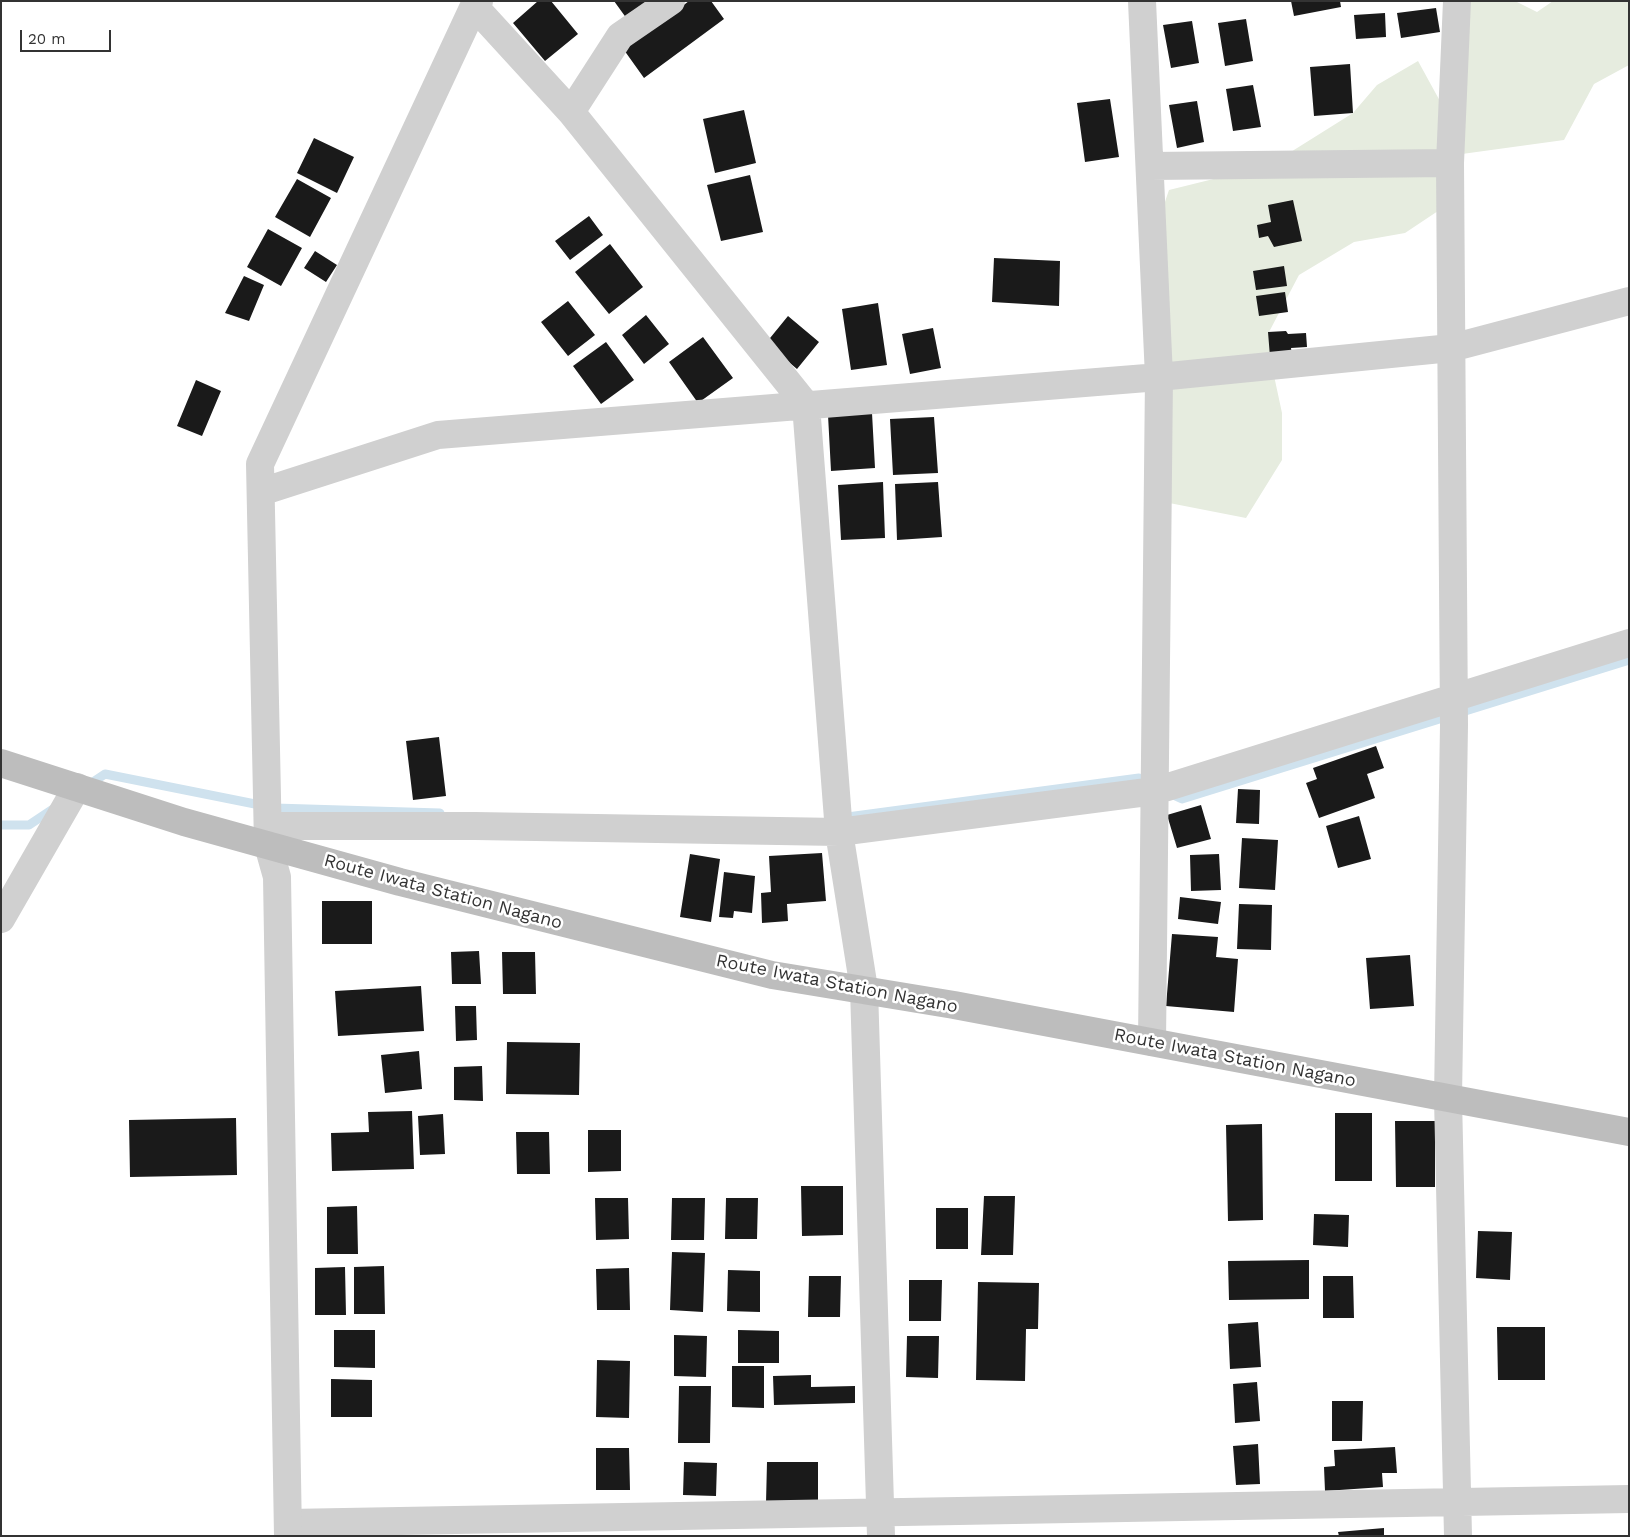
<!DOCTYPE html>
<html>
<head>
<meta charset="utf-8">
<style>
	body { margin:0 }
	#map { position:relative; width:1630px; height:1537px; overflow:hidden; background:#fff; font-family:"Work Sans",sans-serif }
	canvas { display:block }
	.frame { position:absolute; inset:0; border:2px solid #333; pointer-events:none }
	.scale { position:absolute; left:20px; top:30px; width:91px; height:22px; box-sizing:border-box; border:2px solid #333; border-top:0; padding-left:6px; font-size:15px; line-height:18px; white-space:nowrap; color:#333; -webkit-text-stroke:4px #fff; paint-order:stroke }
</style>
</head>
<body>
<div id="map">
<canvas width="1630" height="1537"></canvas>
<div class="frame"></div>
<div class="scale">20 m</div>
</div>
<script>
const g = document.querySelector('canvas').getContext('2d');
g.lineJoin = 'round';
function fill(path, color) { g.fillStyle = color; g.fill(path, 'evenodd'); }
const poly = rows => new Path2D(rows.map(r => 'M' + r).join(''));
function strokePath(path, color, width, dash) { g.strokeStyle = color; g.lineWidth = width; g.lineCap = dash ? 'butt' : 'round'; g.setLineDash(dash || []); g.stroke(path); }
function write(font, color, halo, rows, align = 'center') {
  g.font = font + ' "Work Sans",sans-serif'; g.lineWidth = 5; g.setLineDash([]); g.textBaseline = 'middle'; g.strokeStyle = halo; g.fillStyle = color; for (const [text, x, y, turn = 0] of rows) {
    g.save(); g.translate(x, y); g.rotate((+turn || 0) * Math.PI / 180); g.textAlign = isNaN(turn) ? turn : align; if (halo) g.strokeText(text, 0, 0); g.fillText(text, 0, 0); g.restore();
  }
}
fill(poly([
	[1459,1,1515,1,1537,12,1553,1,1629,1,1629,65,1594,84,1564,140,1462,154],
	[1418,61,1452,123,1450,203,1405,233,1354,242,1299,275,1269,332,1270,357,1282,413,1282,460,1246,518,1159,501,1153,237,1169,190,1270,165,1353,113,1377,85]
]), '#e6ecdf');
strokePath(poly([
	[87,786,105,774,275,808,440,813],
	[1169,793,1182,799,1629,660],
	[840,818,1139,778,1150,784],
	[1,825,29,825,56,807]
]), '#cfe2ee', 9);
fill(poly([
	[538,1,551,1,578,34,545,61,513,23],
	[614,1,650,1,627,19],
	[689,1,711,1,724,19,644,78,624,50],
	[1291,1,1340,1,1341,7,1294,16],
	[1436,8,1440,32,1401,38,1397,13],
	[1385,13,1386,37,1356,39,1354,15],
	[1246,19,1253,61,1225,66,1218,23],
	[1192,21,1199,63,1171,68,1163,25],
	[1350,64,1353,113,1314,116,1310,67],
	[1253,85,1261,127,1233,131,1226,89],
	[1110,99,1119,157,1085,162,1077,103],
	[1197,101,1204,142,1177,148,1169,105],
	[744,110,756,163,715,173,703,119],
	[314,138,354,157,337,193,297,173],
	[750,175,763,232,721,241,707,185],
	[297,179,331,198,310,237,275,217],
	[1293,200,1302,241,1274,247,1268,236,1259,238,1257,225,1271,222,1268,205],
	[589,216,603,235,570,260,555,241],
	[268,229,302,248,281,286,247,267],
	[610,244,643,287,609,314,575,272],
	[315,251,337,265,326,282,304,268],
	[994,258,1060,261,1059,306,992,302],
	[1284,266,1287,286,1256,290,1253,271],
	[244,276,264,285,249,321,225,313],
	[1285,292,1288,312,1259,316,1256,296],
	[568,301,595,335,568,356,541,322],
	[878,303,887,365,851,370,842,309],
	[646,315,669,344,644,364,622,335],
	[788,316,819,342,797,369,766,343],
	[933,328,941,368,910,374,902,334],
	[1286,331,1288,334,1306,333,1307,347,1291,348,1292,355,1270,357,1268,332],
	[703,337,733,378,698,403,669,362],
	[606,342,634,380,601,404,573,366],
	[196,380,221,391,202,436,177,426],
	[872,413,875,468,831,471,828,415],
	[934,417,938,473,893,475,890,419],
	[883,482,885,538,841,540,838,485],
	[938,482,942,537,897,540,895,484],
	[439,737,446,796,413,800,406,741],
	[1376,746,1384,768,1367,774,1375,798,1319,818,1306,783,1317,779,1313,768],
	[1238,789,1260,790,1259,824,1236,823],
	[1201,805,1211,839,1177,848,1167,815],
	[1359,816,1371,859,1338,868,1326,826],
	[1242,838,1278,840,1275,890,1239,888],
	[822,853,826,901,787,904,788,921,762,923,761,893,771,892,769,856],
	[690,854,720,859,711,922,680,917],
	[1219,854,1221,890,1191,891,1190,855],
	[724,872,755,876,752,913,734,911,733,918,719,917],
	[1180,897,1221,902,1218,924,1178,919],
	[322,901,372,901,372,944,322,944],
	[1239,904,1272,905,1271,950,1237,949],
	[1172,934,1218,937,1216,957,1238,959,1234,1012,1166,1006],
	[479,951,481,984,452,984,451,952],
	[502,952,535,952,536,994,503,994],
	[1410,955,1414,1006,1370,1009,1366,958],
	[421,986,424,1031,338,1036,335,991],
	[455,1006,476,1006,477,1040,456,1041],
	[507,1042,580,1043,579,1095,506,1094],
	[419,1051,422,1089,385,1093,381,1055],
	[482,1066,483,1101,454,1100,454,1067],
	[412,1111,414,1169,332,1171,331,1133,369,1132,368,1112],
	[1335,1113,1372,1113,1372,1181,1335,1181],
	[443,1114,445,1154,420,1155,418,1116],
	[236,1118,237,1175,130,1177,129,1120],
	[1395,1121,1435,1121,1435,1187,1396,1187],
	[1262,1124,1263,1220,1228,1221,1226,1125],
	[588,1130,621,1130,621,1171,588,1172],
	[516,1132,549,1132,550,1174,517,1174],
	[801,1186,843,1186,843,1235,802,1236],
	[984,1196,1015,1196,1013,1255,981,1255],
	[595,1198,628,1198,629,1239,596,1240],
	[672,1198,705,1198,704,1240,671,1240],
	[726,1198,758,1198,757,1239,725,1239],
	[357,1206,358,1254,327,1254,327,1207],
	[936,1208,968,1208,968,1249,936,1249],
	[1314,1214,1349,1215,1348,1247,1313,1245],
	[1478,1231,1512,1232,1510,1280,1476,1278],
	[672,1252,705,1253,703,1312,670,1310],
	[1309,1260,1309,1299,1229,1300,1228,1261],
	[384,1266,385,1314,354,1314,354,1267],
	[345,1267,346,1315,315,1315,315,1268],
	[629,1268,630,1310,597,1310,596,1269],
	[728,1270,760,1271,760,1312,727,1311],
	[809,1276,841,1276,840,1317,808,1317],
	[1323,1276,1353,1276,1354,1318,1323,1318],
	[909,1280,942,1280,941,1321,909,1321],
	[978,1282,1039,1283,1038,1329,1026,1329,1025,1381,976,1380],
	[1258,1322,1261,1367,1230,1369,1228,1324],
	[1497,1327,1545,1327,1545,1380,1498,1380],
	[334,1330,375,1330,375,1368,334,1367],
	[738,1330,779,1331,779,1363,738,1363],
	[674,1335,707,1336,706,1377,674,1376],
	[907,1336,939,1336,938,1378,906,1377],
	[597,1360,630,1361,629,1418,596,1417],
	[732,1366,764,1366,764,1408,732,1407],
	[811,1375,811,1387,855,1386,855,1403,774,1405,773,1376],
	[331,1379,372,1380,372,1417,331,1417],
	[1257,1382,1260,1421,1235,1423,1233,1384],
	[679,1386,711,1386,710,1443,678,1443],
	[1332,1401,1363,1401,1362,1441,1332,1441],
	[1258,1444,1260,1484,1236,1485,1233,1446],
	[1395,1447,1397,1473,1382,1473,1383,1487,1325,1491,1324,1467,1335,1466,1334,1450],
	[596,1448,629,1448,630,1490,596,1490],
	[684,1462,717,1463,716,1496,683,1495],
	[767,1462,818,1462,818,1503,766,1503],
	[1384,1528,1384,1536,1339,1536,1338,1532]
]), '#1a1a1a');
strokePath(poly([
	[1142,1,1159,377,1152,1042],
	[1457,1,1450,163,1454,725,1448,1098,1458,1536],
	[474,6,571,112,806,405,839,832,864,989,881,1536],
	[571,112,620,36,671,1],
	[1150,166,1450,163],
	[261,492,438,435,1159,377,1451,348,1629,301],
	[268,826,475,826,839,832,1155,791,1629,643],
	[268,844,260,464,474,6,479,1],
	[1,919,77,787],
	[288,1523,1629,1499]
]), '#d0d0d0', 28);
strokePath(poly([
	[268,845,277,877,288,1536]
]), '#d0d0d0', 28);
strokePath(poly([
	[1,763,184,822,400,882,772,975,954,1005,1629,1132]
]), '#bdbdbd', 28);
write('18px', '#333', '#fff', [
	["Route Iwata Station Nagano",443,892,15],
	["Route Iwata Station Nagano",837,984,11],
	["Route Iwata Station Nagano",1235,1058,11]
]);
</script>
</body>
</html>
